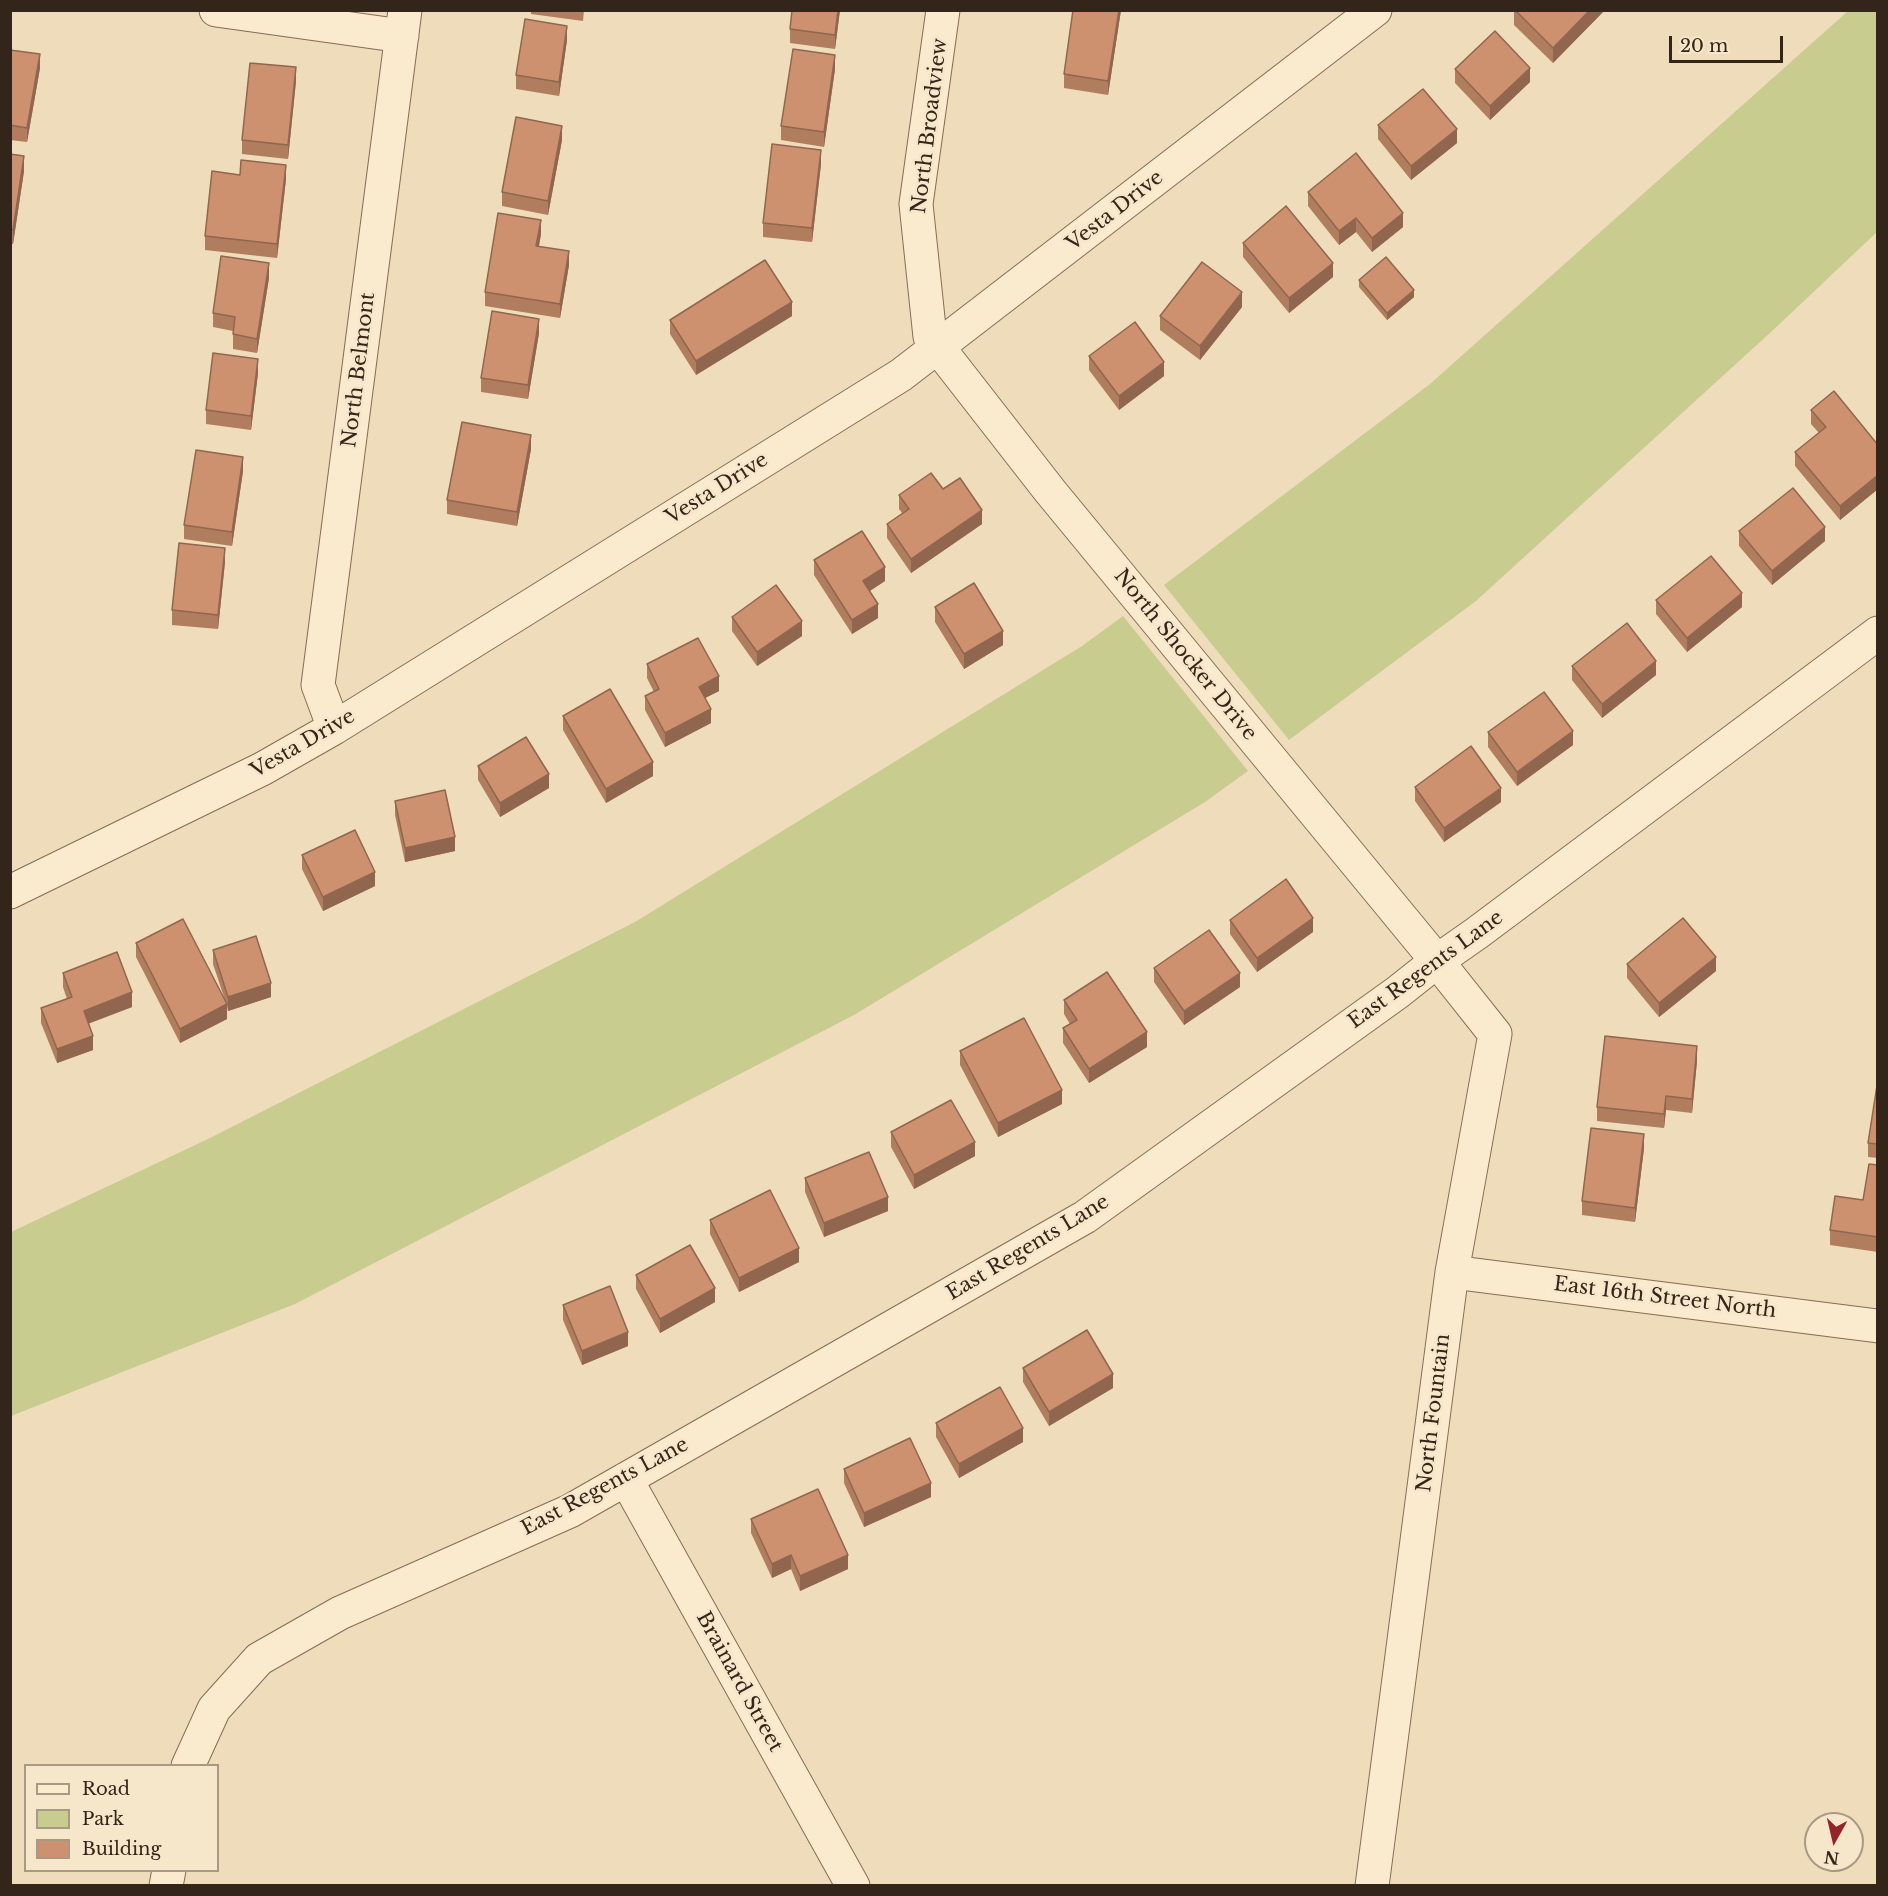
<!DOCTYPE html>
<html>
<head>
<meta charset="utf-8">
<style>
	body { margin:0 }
	#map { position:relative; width:1888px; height:1896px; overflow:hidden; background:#efdcbb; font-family:"Libre Baskerville",serif }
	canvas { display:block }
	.frame { position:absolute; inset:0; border:12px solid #34251a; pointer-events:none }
	.legend { position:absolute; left:24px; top:1764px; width:195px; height:108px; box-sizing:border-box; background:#f6e7ca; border:2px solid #a89984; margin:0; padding:8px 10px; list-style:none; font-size:18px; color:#34251a }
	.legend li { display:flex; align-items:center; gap:12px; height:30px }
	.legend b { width:30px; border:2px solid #a89984 }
	.north { position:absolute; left:1804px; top:1812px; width:60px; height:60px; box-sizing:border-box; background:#f6e7ca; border:2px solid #a89984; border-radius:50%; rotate:188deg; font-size:16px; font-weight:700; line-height:24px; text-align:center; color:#34251a }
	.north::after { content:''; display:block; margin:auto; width:21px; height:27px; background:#96232a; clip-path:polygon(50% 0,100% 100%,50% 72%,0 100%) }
	.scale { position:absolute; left:1669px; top:36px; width:114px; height:27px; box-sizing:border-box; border:3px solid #34251a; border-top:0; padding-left:8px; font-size:18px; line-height:21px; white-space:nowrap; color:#34251a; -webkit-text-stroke:4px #f6e7ca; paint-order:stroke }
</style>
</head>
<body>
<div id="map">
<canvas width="1888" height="1896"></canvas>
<div class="frame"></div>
<ul class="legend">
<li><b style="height:8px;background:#faeace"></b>Road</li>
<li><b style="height:16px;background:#c9cc8f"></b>Park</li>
<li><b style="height:16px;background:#ce916f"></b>Building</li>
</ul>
<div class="north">N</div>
<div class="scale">20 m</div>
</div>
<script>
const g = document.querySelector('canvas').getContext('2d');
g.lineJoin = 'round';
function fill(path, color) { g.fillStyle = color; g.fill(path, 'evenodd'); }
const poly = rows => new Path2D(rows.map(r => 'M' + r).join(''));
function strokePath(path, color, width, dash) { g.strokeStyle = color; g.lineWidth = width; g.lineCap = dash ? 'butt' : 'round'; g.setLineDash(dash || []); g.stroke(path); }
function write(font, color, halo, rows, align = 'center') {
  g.font = font + ' "Libre Baskerville",serif'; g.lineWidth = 5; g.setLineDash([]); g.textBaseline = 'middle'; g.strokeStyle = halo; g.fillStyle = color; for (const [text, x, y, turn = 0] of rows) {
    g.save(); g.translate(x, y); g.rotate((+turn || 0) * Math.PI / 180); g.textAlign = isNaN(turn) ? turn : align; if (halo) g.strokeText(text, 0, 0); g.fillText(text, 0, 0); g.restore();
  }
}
fill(poly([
	[1848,11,1877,11,1877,232,1771,332,1476,601,1289,740,1164,585,1430,384],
	[1123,616,1248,771,1205,802,854,1015,295,1304,11,1416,11,1232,210,1138,635,922,1082,646]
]), '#c9cc8f');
const minor = poly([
	[216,10,402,36],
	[943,10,916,204,930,337,1050,491,1437,961,1495,1034,1452,1272,1372,1886],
	[334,728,318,685,405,10],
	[10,892,262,769,334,728,901,375,1375,10],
	[1452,1272,1878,1326],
	[626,1479,853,1886],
	[188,1766,214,1709,259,1659,340,1613,570,1511,1085,1217,1398,992,1437,961,1477,933,1878,633],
	[166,1886,169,1870]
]);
strokePath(minor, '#866c55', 35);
strokePath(minor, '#faeace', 33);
fill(poly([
	[531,10,584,10,583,21,531,14],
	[840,10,835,49,790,43,790,29],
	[1121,10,1108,95,1064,88,1064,74],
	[1603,10,1603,12,1553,63,1514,25,1514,11],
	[567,40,559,96,516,89,516,75],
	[10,50,40,68,27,142,10,140],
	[835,69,824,147,781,140,781,126],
	[1455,69,1530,82,1490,120,1455,83],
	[296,81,288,159,242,154,242,140],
	[1378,125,1457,143,1411,180,1378,139],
	[562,140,548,215,502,206,502,192],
	[10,154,24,171,13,244,10,244],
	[821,164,812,242,763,237,763,223],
	[240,175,286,179,277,258,205,250,205,236],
	[1308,192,1403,227,1372,252,1356,232,1339,245,1308,206],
	[541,234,539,246,569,265,560,318,485,306,485,292],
	[1243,243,1333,277,1289,313,1243,257],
	[269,278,257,353,233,349,233,331,213,327,213,313],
	[1359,280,1414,297,1387,320,1359,287],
	[1242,307,1200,360,1160,330,1160,316],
	[792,316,696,375,670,334,670,320],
	[539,333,528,399,481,392,481,378],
	[1089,356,1164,376,1119,410,1089,370],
	[258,373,251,430,206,424,206,410],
	[1811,410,1878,445,1878,489,1840,520,1795,466,1795,452,1819,433,1811,424],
	[531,449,517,526,447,514,447,500],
	[243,471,232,546,184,539,184,525],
	[943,489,982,524,911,573,887,538,887,524,902,513,899,509,899,495],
	[1739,531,1825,541,1772,585,1739,546],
	[814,560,885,581,870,591,878,618,852,634,814,575],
	[225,562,218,629,172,625,172,610],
	[1656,600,1742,607,1687,652,1656,614],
	[935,607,1003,645,964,669,935,622],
	[732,617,802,636,757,666,732,631],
	[647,664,719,691,705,698,711,723,665,747,645,710,645,696,654,692,647,678],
	[1572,666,1656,675,1602,718,1572,680],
	[563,716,653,776,606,803,563,730],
	[1488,732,1573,745,1517,786,1488,747],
	[478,766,549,788,500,817,478,780],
	[1415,787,1501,802,1444,842,1415,801],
	[395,801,455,851,405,862,395,815],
	[302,855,375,886,323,911,302,869],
	[1230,920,1313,932,1257,972,1230,934],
	[136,943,225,1000,213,964,213,950,271,997,228,1011,227,1006,227,1019,180,1043,136,957],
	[1627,964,1716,971,1659,1017,1627,978],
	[1154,968,1240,987,1184,1025,1154,982],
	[63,973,132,1007,88,1024,93,1050,57,1063,41,1023,41,1008,67,999,63,987],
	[1064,1000,1147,1047,1089,1083,1063,1043,1063,1028,1070,1024,1064,1014],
	[960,1051,1062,1104,998,1137,960,1065],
	[1697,1061,1692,1113,1666,1110,1664,1128,1597,1121,1597,1107],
	[1878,1079,1878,1158,1868,1157,1868,1143],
	[891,1132,975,1156,914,1189,891,1147],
	[1644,1148,1635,1222,1582,1215,1582,1201],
	[1878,1165,1878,1252,1830,1245,1830,1230,1863,1200],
	[805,1178,888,1211,824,1237,805,1192],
	[710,1220,799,1262,739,1292,710,1234],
	[636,1275,715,1302,660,1333,636,1289],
	[563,1305,628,1346,582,1365,563,1320],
	[1023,1368,1113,1388,1049,1426,1023,1382],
	[936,1423,1023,1442,959,1478,936,1437],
	[844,1469,931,1497,864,1527,844,1483],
	[751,1519,848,1569,800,1591,791,1569,772,1578,751,1533]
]), '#b17d5f');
fill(poly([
	[838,10,840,10,835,49,835,35],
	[1119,10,1121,10,1108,95,1108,81],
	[1590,10,1603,10,1603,12,1553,63,1553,48],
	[567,26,567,40,559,96,559,82],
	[40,54,40,68,27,142,27,128],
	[835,55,835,69,824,147,824,132],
	[296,67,296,81,288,159,288,145],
	[1530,68,1530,82,1490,120,1490,106],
	[562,126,562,140,548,215,548,201],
	[1457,129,1457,143,1411,180,1411,166],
	[821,150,821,164,812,242,812,228],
	[24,156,24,171,13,244,13,230],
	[286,165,286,179,277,258,277,244],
	[1403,213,1403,227,1372,252,1372,238],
	[1356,218,1356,232,1339,245,1339,231],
	[541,220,541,234,536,260,536,246],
	[569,251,569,265,560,318,560,304],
	[269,263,269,278,257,353,257,339],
	[1333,263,1333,277,1289,313,1289,298],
	[1414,290,1414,297,1387,320,1387,313],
	[1242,292,1242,307,1200,360,1200,346],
	[792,302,792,316,696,375,696,361],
	[539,319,539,333,528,399,528,385],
	[258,359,258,373,251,430,251,416],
	[1164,362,1164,376,1119,410,1119,396],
	[531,435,531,449,517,526,517,512],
	[243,457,243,471,232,546,232,532],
	[1878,475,1878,489,1840,520,1840,506],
	[982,510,982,524,911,573,911,559],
	[1825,527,1825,541,1772,585,1772,571],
	[225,548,225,562,218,629,218,615],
	[885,567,885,581,863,595,863,581],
	[1742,593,1742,607,1687,652,1687,638],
	[878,604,878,618,852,634,852,620],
	[802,621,802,636,757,666,757,652],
	[1003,631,1003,645,964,669,964,654],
	[1656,661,1656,675,1602,718,1602,704],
	[719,676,719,691,699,701,699,687],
	[711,709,711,723,665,747,665,733],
	[1573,731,1573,745,1517,786,1517,772],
	[653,762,653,776,606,803,606,789],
	[549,774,549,788,500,817,500,803],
	[1501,788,1501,802,1444,842,1444,828],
	[455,837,455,851,405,862,405,848],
	[375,872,375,886,323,911,323,897],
	[1313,918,1313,932,1257,972,1257,958],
	[1716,957,1716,971,1659,1017,1659,1003],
	[1240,973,1240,987,1184,1025,1184,1011],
	[271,983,271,997,228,1011,228,997],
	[132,992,132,1007,84,1025,84,1011],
	[227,1004,227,1019,180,1043,180,1029],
	[1147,1032,1147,1047,1089,1083,1089,1069],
	[93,1036,93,1050,57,1063,57,1049],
	[1697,1046,1697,1061,1692,1113,1692,1099],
	[1062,1090,1062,1104,998,1137,998,1123],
	[1666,1096,1666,1110,1664,1128,1664,1114],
	[1644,1134,1644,1148,1635,1222,1635,1208],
	[975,1142,975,1156,914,1189,914,1175],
	[888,1197,888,1211,824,1237,824,1223],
	[799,1248,799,1262,739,1292,739,1278],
	[715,1288,715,1302,660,1333,660,1319],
	[628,1332,628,1346,582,1365,582,1351],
	[1113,1374,1113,1388,1049,1426,1049,1412],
	[1023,1428,1023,1442,959,1478,959,1464],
	[931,1483,931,1497,864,1527,864,1513],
	[791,1555,791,1569,772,1578,772,1564],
	[848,1555,848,1569,800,1591,800,1576]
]), '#90664e');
const building = poly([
	[792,10,838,10,835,35,790,29,792,10],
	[1073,10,1119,10,1108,81,1064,74,1073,10],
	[1515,10,1590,10,1553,48,1515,10],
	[525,19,567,26,559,82,516,75,525,19],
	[1495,31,1530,68,1490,106,1455,69,1495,31],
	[793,49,835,55,824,132,781,126,793,49],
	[10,50,40,54,27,128,10,125,10,50],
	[250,63,296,67,288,145,242,140,250,63],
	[1423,89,1457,129,1411,166,1378,125,1423,89],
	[516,117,562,126,548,201,502,192,516,117],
	[772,144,821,150,812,228,763,223,772,144],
	[1356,153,1403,213,1372,238,1356,218,1339,231,1308,192,1356,153],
	[10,154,24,156,13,230,10,230,10,154],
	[241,160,286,165,277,244,205,236,212,171,240,175,241,160],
	[1286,206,1333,263,1289,298,1243,243,1286,206],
	[498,213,541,220,536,246,569,251,560,304,485,292,498,213],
	[221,256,269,263,257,339,233,334,235,317,213,313,221,256],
	[1386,257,1414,290,1387,313,1359,280,1386,257],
	[765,260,792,302,696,361,670,320,765,260],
	[1202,262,1242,292,1200,346,1160,316,1202,262],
	[492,311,539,319,528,385,481,378,492,311],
	[1135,322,1164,362,1119,396,1089,356,1135,322],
	[213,353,258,359,251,416,206,410,213,353],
	[1834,391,1878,445,1878,475,1840,506,1795,452,1826,427,1811,410,1834,391],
	[462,422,531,435,517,512,447,500,462,422],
	[196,450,243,457,232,532,184,525,196,450],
	[931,473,943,489,960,478,982,510,911,559,887,524,909,509,899,495,931,473],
	[1793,488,1825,527,1772,571,1739,531,1793,488],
	[862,531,885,567,863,581,878,604,852,620,814,560,862,531],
	[179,543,225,548,218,615,172,610,179,543],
	[1711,556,1742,593,1687,638,1656,600,1711,556],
	[974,583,1003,631,964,654,935,607,974,583],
	[776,585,802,621,757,652,732,617,776,585],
	[1627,623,1656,661,1602,704,1572,666,1627,623],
	[698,638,719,676,699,687,711,709,665,733,645,696,659,689,647,664,698,638],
	[610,689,653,762,606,789,563,716,610,689],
	[1544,692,1573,731,1517,772,1488,732,1544,692],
	[526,737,549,774,500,803,478,766,526,737],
	[1471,746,1501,788,1444,828,1415,787,1471,746],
	[445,790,455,837,405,848,395,801,445,790],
	[355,830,375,872,323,897,302,855,355,830],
	[1286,879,1313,918,1257,958,1230,920,1286,879],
	[1683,918,1716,957,1659,1003,1627,964,1683,918],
	[183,919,227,1004,180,1029,136,943,183,919],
	[1209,930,1240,973,1184,1011,1154,968,1209,930],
	[256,936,271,983,228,997,213,950,256,936],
	[117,952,132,992,84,1011,93,1036,57,1049,41,1008,72,997,63,973,117,952],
	[1107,972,1147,1032,1089,1069,1063,1028,1077,1020,1064,1000,1107,972],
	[1024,1018,1062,1090,998,1123,960,1051,1024,1018],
	[1605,1036,1697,1046,1692,1099,1666,1096,1664,1114,1597,1107,1605,1036],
	[1878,1079,1878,1144,1868,1143,1878,1079],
	[951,1100,975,1142,914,1175,891,1132,951,1100],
	[1591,1128,1644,1134,1635,1208,1582,1201,1591,1128],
	[869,1152,888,1197,824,1223,805,1178,869,1152],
	[1869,1164,1878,1165,1878,1237,1830,1230,1835,1196,1863,1200,1869,1164],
	[770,1190,799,1248,739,1278,710,1220,770,1190],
	[690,1245,715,1288,660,1319,636,1275,690,1245],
	[610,1286,628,1332,582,1351,563,1305,610,1286],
	[1087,1330,1113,1374,1049,1412,1023,1368,1087,1330],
	[1000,1387,1023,1428,959,1464,936,1423,1000,1387],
	[910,1438,931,1483,864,1513,844,1469,910,1438],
	[818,1489,848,1555,800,1576,791,1555,772,1564,751,1519,818,1489]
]);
fill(building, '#ce916f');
strokePath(building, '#90664e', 1.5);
write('20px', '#34251a', '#f6e7ca', [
	["North Broadview",930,126,-83],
	["Vesta Drive",1115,211,-38],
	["North Belmont",359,370,-83],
	["Vesta Drive",717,489,-32],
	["North Shocker Drive",1185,655,51],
	["Vesta Drive",303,744,-30],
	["East Regents Lane",1426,970,-36],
	["East Regents Lane",1028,1248,-31],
	["East 16th Street North",1665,1298,7],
	["North Fountain",1434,1413,-83],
	["East Regents Lane",605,1487,-28],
	["Brainard Street",739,1682,61]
]);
</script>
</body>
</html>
